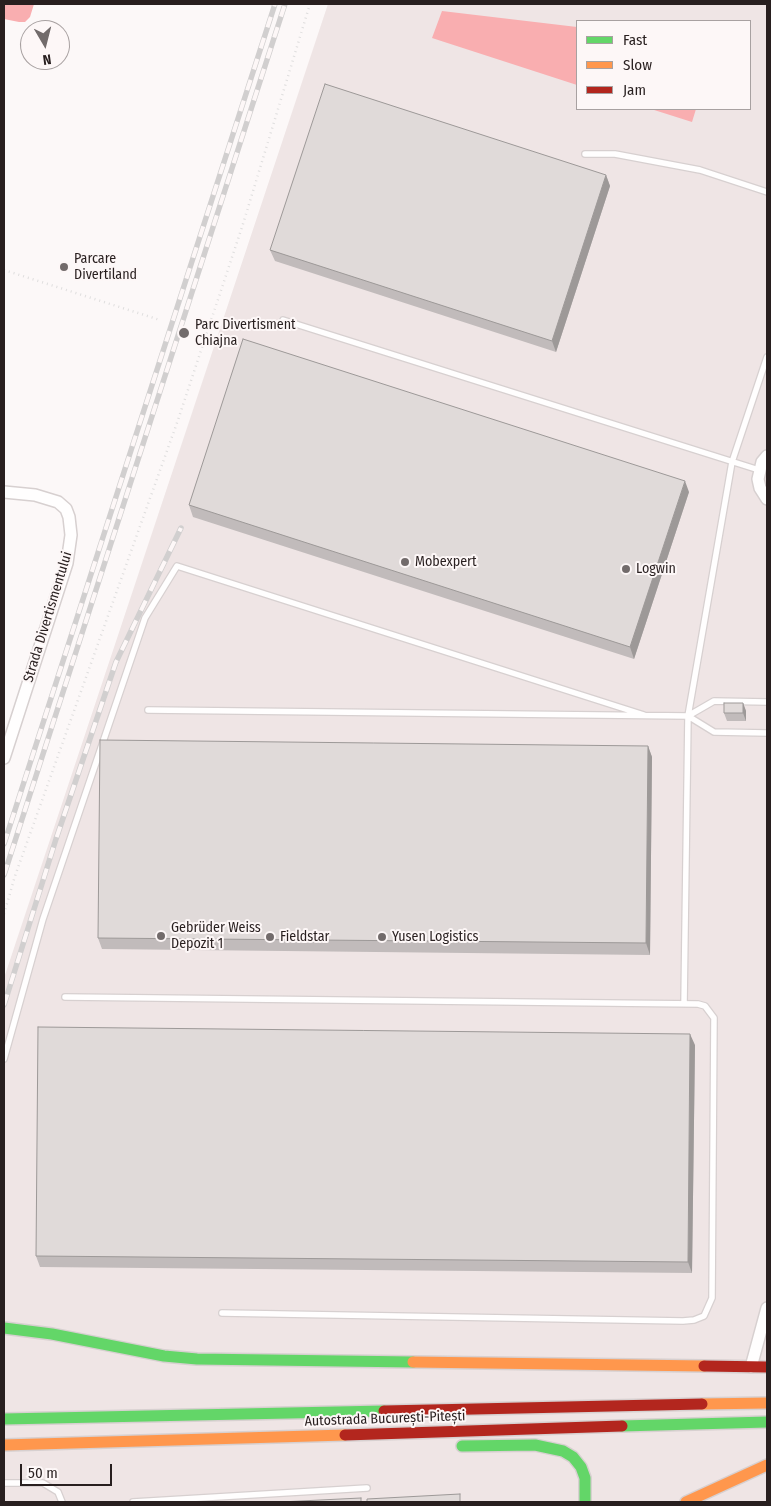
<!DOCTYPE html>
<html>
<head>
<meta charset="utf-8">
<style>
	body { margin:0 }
	#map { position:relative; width:771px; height:1506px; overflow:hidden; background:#fcf8f8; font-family:"Fira Sans Condensed",sans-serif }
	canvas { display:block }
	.frame { position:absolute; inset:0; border:5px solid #281f1f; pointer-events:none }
	.legend { position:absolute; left:576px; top:20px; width:175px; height:90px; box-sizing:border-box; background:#fdf7f7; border:1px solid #a8a1a1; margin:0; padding:6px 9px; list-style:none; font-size:15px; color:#281f1f }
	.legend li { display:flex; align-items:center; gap:10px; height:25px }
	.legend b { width:25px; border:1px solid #a8a1a1 }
	.north { position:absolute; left:20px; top:20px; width:50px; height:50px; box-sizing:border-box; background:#fdf7f7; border:1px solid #a8a1a1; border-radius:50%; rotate:172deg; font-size:14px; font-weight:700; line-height:20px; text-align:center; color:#281f1f }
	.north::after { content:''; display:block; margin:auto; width:18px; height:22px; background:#726b6b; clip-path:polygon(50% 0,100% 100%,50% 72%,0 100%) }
	.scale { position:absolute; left:20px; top:1464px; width:92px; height:22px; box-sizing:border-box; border:2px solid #281f1f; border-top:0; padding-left:6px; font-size:15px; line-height:18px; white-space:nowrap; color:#281f1f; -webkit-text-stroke:4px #fdf7f7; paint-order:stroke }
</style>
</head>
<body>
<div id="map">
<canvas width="771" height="1506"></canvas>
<div class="frame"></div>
<ul class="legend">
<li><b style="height:6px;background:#63d668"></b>Fast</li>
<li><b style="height:6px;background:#ff974d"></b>Slow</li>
<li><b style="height:6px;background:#b3261e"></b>Jam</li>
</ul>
<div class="north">N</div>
<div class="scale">50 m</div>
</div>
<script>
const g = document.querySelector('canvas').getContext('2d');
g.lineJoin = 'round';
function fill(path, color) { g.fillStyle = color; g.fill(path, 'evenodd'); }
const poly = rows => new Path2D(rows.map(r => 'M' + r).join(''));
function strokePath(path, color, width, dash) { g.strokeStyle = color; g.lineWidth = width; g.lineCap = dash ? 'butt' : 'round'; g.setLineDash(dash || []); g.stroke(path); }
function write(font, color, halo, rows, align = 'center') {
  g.font = font + ' "Fira Sans Condensed",sans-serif'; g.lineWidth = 4; g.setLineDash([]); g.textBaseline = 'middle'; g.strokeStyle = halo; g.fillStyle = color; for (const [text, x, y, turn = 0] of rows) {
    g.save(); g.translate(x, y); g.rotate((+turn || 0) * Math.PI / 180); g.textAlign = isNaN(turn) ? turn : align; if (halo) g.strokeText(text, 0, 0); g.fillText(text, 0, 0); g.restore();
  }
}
fill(poly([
	[328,4,767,4,767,1502,4,1502,4,978],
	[577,21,750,21,750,109,577,109]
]), '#efe5e5');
fill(poly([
	[4,4,34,4,30,17,25,22,19,22,4,19],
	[442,11,577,27,577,85,432,38],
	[651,109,696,109,692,122]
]), '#f9aeb0');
const lane = poly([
	[585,154,615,154,700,170,767,192],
	[283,320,759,470],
	[148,710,688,716,714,732,767,733],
	[688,716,714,701,767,702],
	[65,997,698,1004,705,1006,714,1018,712,1298,704,1316,694,1320,683,1321,222,1313],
	[684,1004,688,716,732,462,767,357],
	[4,1059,43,919,145,618,177,566,644,715],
	[4,1483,43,1483,58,1492,62,1502],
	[133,1502,367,1488]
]);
const street = poly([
	[767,456,762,462,758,479,760,488,767,499],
	[4,492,35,495,58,502,66,509,69,517,71,535,67,563,4,758],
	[751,1367,767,1308]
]);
const fast = poly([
	[4,1328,52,1334,164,1356,197,1359,413,1362],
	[4,1419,384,1411],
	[622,1426,767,1422],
	[462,1446,535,1445,563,1451,573,1457,581,1467,585,1478,585,1502]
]);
const slow = poly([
	[413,1362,704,1366],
	[702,1404,767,1403],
	[4,1445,345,1435],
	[686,1502,767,1465]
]);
const jam = poly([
	[704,1366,767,1367],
	[384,1411,702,1404],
	[345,1435,622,1426]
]);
strokePath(lane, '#d7d0d0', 8);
strokePath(street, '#d7d0d0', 14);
strokePath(fast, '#d7d0d0', 14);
strokePath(slow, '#d7d0d0', 14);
strokePath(jam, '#d7d0d0', 14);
strokePath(poly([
	[4,270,160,320],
	[4,914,15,876,178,420,243,224,310,4]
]), '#dfdede', 2.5, [1, 4]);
strokePath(lane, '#fffefe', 5.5);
strokePath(street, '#fffefe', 11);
strokePath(fast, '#63d668', 11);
strokePath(slow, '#ff974d', 11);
strokePath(jam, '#b3261e', 11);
const rail = poly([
	[4,844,275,4],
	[4,875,285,4],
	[4,1005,56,839,116,662,181,528]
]);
strokePath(rail, '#d1cfcf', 5.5);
strokePath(rail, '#fdf7f7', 4, [11]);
fill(poly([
	[606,175,610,186,556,352,275,261,270,250],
	[689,492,634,659,193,517,189,505],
	[743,703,746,711,746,721,727,721,724,713],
	[648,746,652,757,650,955,102,949,98,938],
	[695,1045,692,1273,40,1267,36,1256]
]), '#c1bbbb');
fill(poly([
	[606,175,610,186,556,352,552,341],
	[685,481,689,492,634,659,630,647],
	[743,703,746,711,746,721,743,713],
	[648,746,652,757,650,955,646,943],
	[690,1034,695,1045,692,1273,688,1262]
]), '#9d9998');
const building = poly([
	[325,84,606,175,552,341,270,250,325,84],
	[243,339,685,481,630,647,189,505,243,339],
	[724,703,743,703,743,713,724,713,724,703],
	[100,740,648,746,646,943,98,938,100,740],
	[38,1027,690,1034,688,1262,36,1256,38,1027],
	[460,1494,460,1502,367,1502,367,1499,460,1494],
	[361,1498,361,1502,280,1502,361,1498]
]);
fill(building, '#e0dad9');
strokePath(building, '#9d9998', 1);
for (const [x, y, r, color] of [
	[64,267,5,"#726b6b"],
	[184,333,6,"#726b6b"],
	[405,562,5,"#726b6b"],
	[626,569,5,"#726b6b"],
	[161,936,5,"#726b6b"],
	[270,937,5,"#726b6b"],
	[382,937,5,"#726b6b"]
]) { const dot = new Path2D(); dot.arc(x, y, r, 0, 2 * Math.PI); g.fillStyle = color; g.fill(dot); strokePath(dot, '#fdf7f7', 2); }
write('14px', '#281f1f', '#fdf7f7', [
	["Parcare",74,259],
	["Divertiland",74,275],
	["Parc Divertisment",195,325],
	["Chiajna",195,341],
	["Mobexpert",415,562],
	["Logwin",636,569],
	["Gebrüder Weiss",171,928],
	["Depozit 1",171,944],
	["Fieldstar",280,937],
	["Yusen Logistics",392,937]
], 'left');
write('14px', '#281f1f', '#fdf7f7', [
	["Strada Divertismentului",48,617,-73],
	["Autostrada București-Pitești",385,1419,-2]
]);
</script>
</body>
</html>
